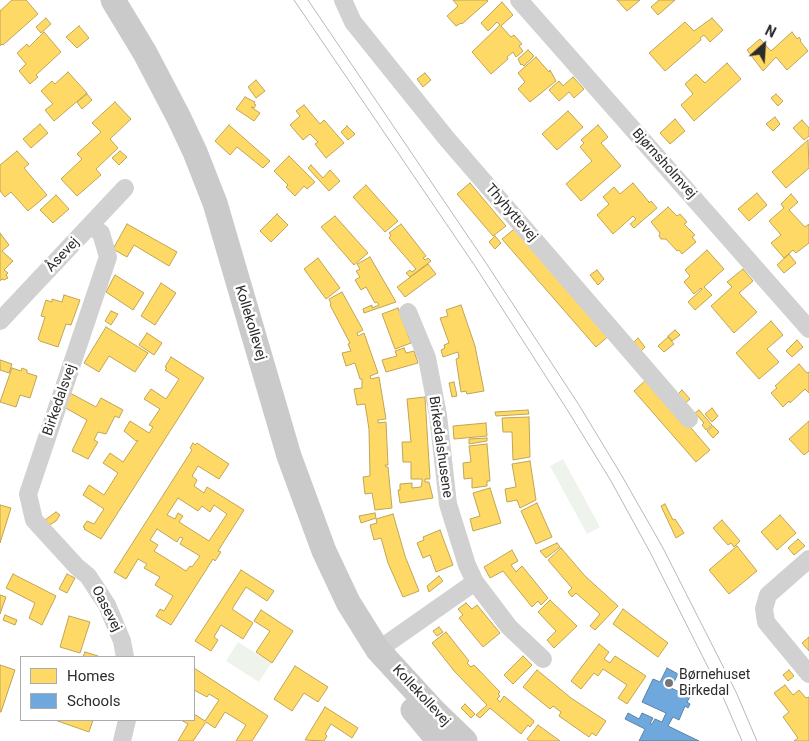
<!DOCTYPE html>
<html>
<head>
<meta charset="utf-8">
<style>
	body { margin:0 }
	#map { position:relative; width:809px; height:741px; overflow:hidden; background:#fff; font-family:Roboto,sans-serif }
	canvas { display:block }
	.legend { position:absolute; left:20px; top:656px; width:175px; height:65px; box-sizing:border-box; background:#fff; border:1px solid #ababab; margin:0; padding:6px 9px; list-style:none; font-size:15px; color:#2c2c2c }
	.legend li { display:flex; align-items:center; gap:10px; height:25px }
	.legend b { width:25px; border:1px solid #ababab }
	.north { position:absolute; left:739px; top:20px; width:50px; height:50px; -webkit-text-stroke:4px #fff; paint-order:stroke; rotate:26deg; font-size:14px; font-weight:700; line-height:20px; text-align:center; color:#2c2c2c }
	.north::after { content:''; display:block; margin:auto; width:18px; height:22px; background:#2c2c2c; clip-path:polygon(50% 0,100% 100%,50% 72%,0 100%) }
</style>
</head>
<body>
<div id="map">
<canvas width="809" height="741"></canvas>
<ul class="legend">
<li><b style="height:14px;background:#ffd966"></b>Homes</li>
<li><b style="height:14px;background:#6fa8dc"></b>Schools</li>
</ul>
<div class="north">N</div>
</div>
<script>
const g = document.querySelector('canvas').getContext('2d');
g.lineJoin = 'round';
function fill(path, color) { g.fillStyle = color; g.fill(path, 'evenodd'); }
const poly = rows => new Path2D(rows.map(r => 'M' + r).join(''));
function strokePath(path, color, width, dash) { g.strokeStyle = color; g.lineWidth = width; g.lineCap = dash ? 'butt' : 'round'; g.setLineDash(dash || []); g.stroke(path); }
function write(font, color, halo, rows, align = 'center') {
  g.font = font + ' Roboto,sans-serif'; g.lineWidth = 5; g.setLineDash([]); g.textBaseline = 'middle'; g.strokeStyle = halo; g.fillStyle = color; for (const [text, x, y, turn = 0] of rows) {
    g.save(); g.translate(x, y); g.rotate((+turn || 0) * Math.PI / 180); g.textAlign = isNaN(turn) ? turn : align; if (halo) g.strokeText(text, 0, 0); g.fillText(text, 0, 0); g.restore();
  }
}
fill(poly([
	[563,459,600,527,587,534,550,466],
	[238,642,271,663,259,682,226,661]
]), '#eef3eb');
const homes = poly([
	[12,0,26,0,38,14,3,45,2,44,0,46,0,11,12,0],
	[453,0,487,0,488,1,462,24,461,23,456,26,447,16,458,6,453,0],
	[617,0,640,0,627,11,617,0],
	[659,0,675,0,658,15,651,7,659,0],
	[502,2,513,15,501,26,511,37,514,35,522,44,519,46,523,51,516,57,513,52,507,57,508,59,491,74,472,52,500,25,497,22,488,31,481,23,502,2],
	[46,18,51,24,41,33,36,27,46,18],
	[712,18,723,30,710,42,704,35,700,38,701,40,665,71,649,53,685,22,694,31,712,18],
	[79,26,89,38,77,48,66,37,79,26],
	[44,32,61,52,36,75,38,77,30,84,19,71,26,64,17,53,27,44,29,47,44,32],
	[792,32,797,39,799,37,801,40,800,41,808,51,787,70,776,57,763,71,747,50,760,39,771,51,792,32],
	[528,50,534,56,524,66,522,64,521,65,518,59,528,50],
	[536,57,549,72,550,70,556,81,530,102,518,89,525,82,518,73,536,57],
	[727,63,741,79,694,121,681,105,693,94,685,84,696,74,705,83,727,63],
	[68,72,87,93,54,121,45,110,53,104,41,91,52,81,55,84,68,72],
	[425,73,431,80,423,87,417,79,425,73],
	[573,77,584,89,574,98,569,92,559,101,549,90,559,81,563,86,573,77],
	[256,80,265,91,256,98,248,87,256,80],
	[87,94,92,100,82,109,77,102,87,94],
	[776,94,783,101,778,106,771,98,776,94],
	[245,97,255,102,254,104,256,105,254,108,251,107,260,113,254,121,236,109,245,97],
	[115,102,131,119,110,139,118,148,96,169,101,175,77,196,61,179,82,159,77,154,101,132,92,123,115,102],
	[304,105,320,124,324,120,344,143,326,158,315,144,318,142,310,134,303,140,290,125,300,116,296,111,304,105],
	[568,111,583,127,557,150,542,134,568,111],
	[775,117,780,124,773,131,766,124,775,117],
	[675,119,685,131,670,144,660,133,675,119],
	[802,120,809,128,809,136,804,140,793,128,802,120],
	[40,124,48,133,31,148,23,139,40,124],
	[229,125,270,161,263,168,237,147,230,155,215,141,229,125],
	[598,125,608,137,601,143,621,166,581,201,566,184,592,161,580,147,584,143,581,140,598,125],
	[347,126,355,134,348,140,341,132,347,126],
	[808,140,809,168,786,188,772,172,808,140],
	[17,151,29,164,24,168,47,195,28,211,11,192,5,197,0,191,0,165,17,151],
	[120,151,127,157,119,165,112,158,120,151],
	[289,156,315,182,307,189,304,186,295,196,286,187,288,185,274,171,289,156],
	[311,165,323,178,330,170,340,181,329,191,308,168,311,165],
	[470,183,506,226,493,236,457,194,470,183],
	[633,183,649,202,649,203,651,201,657,208,634,228,630,224,636,219,633,216,613,234,597,215,609,204,603,197,614,187,620,194,633,183],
	[366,185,398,221,385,232,353,197,366,185],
	[757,193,767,205,749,221,738,209,757,193],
	[791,194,798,202,789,210,805,227,809,224,809,243,796,253,793,250,784,258,771,243,781,235,769,221,784,208,781,204,791,194],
	[56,195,69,209,53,223,40,210,56,195],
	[668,207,677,216,680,214,687,222,684,224,695,235,692,237,696,242,682,254,679,250,677,251,666,239,661,239,659,236,660,233,651,222,668,207],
	[277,214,288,225,271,242,260,231,277,214],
	[335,216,368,253,354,265,321,227,335,216],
	[127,224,177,252,169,266,134,245,127,257,113,249,127,224],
	[401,224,426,256,423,258,425,260,428,258,431,261,410,277,406,273,410,270,412,272,416,269,389,238,391,235,389,233,401,224],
	[518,226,612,333,596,347,502,239,518,226],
	[0,233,9,245,2,251,13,261,4,270,8,273,6,275,8,278,4,280,2,279,0,281,0,233],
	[495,236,501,243,495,249,489,242,495,236],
	[707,250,724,269,704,287,712,295,695,310,688,302,702,289,701,288,694,294,684,282,690,276,685,270,707,250],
	[789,254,796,263,784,273,777,265,789,254],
	[370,257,396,302,364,313,363,309,372,305,372,308,379,305,377,302,375,303,366,287,361,290,355,280,360,277,356,271,360,269,357,264,370,257],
	[318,258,340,288,326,299,304,269,318,258],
	[428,264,436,274,405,297,397,287,428,264],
	[743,269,753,281,739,293,757,312,734,333,711,306,732,287,727,282,743,269],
	[597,270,604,279,598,285,590,275,597,270],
	[115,275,144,293,133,310,106,292,115,275],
	[161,283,176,293,155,325,141,316,161,283],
	[342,292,363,330,357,333,358,336,364,333,378,373,370,376,371,379,379,377,386,419,378,420,378,423,386,422,388,465,385,465,386,467,388,467,392,508,375,510,372,493,365,494,363,477,370,476,369,429,365,404,357,405,354,389,362,388,362,379,360,379,355,363,346,366,342,353,351,351,348,344,350,343,330,305,331,304,329,299,342,292],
	[64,295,80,300,71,325,66,324,58,347,40,341,38,339,45,317,41,316,46,300,52,302,52,299,62,302,64,295],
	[461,305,475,346,484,391,467,394,466,391,461,392,456,359,459,358,458,352,443,357,441,350,445,348,444,345,449,343,440,318,448,316,446,310,461,305],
	[398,308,411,343,395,349,382,314,398,308],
	[111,311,118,314,111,325,105,321,111,311],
	[771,321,783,335,767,349,779,362,759,379,736,353,771,321],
	[106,327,148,353,135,372,109,356,99,372,84,363,106,327],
	[675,330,680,335,672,341,668,336,675,330],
	[147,333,162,343,154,355,139,345,147,333],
	[668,337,674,344,664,352,658,346,668,337],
	[638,338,645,347,640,352,633,343,638,338],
	[797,340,803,347,792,357,786,351,797,340],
	[404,348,406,353,414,351,418,363,386,372,382,360,397,356,395,351,404,348],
	[171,357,204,378,101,539,84,529,85,528,83,527,87,521,94,524,104,509,83,495,89,485,104,495,118,473,103,463,110,453,123,462,138,440,136,441,124,431,130,421,149,433,153,427,149,425,160,409,144,399,151,389,166,399,179,379,165,370,167,368,165,367,171,357],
	[0,360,12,364,9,373,0,370,0,360],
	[799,364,807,373,809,372,809,393,805,389,790,403,789,401,783,407,771,393,777,388,775,386,799,364],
	[12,368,21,371,22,368,27,370,27,373,37,376,30,398,20,395,16,407,0,402,12,368],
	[648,378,710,450,696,462,634,391,648,378],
	[454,382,457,396,452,397,449,383,454,382],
	[682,390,690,399,684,404,677,395,682,390],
	[70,393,96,407,101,398,123,410,119,418,115,416,106,434,98,432,94,440,98,442,88,459,72,451,87,420,62,406,70,393],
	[425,397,430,479,425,479,425,482,429,482,433,498,400,503,398,490,400,490,400,484,412,483,412,488,421,487,422,482,422,479,411,479,411,462,403,462,402,442,411,442,407,399,425,397],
	[712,408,718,416,712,422,705,414,712,408],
	[528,410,529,414,496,416,495,412,528,410],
	[699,410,712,425,706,430,702,425,704,423,695,413,699,410],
	[529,417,530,457,513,460,512,432,503,432,502,418,529,417],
	[809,421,809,451,804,455,789,439,809,421],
	[486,423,487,436,454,439,453,426,486,423],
	[713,426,719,432,713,438,707,431,713,426],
	[487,438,487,441,469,444,469,439,487,438],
	[193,443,195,445,197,443,229,464,219,479,198,466,192,476,197,480,194,486,204,493,207,487,244,510,218,551,221,552,215,561,213,559,171,625,156,616,160,609,164,611,173,596,155,585,160,577,144,568,147,564,138,559,126,579,114,572,192,450,190,448,193,443],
	[178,498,198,511,202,506,210,512,214,505,227,514,209,541,179,522,183,516,178,513,175,519,167,515,178,498],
	[157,529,177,542,180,537,183,538,180,544,200,556,192,567,190,566,186,571,154,551,158,545,150,540,157,529],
	[487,444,490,481,487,481,487,486,472,488,472,478,464,479,463,463,471,462,469,446,487,444],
	[530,461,536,500,520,508,517,500,507,502,505,489,516,487,512,464,530,461],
	[490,488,501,523,473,531,470,519,480,516,473,493,490,488],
	[537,503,552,537,536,544,521,511,537,503],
	[665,504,673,520,675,519,684,533,676,538,661,506,665,504],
	[0,505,11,508,0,543,0,505],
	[56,512,60,515,56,521,48,526,45,520,56,512],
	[375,513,376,518,361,523,359,516,375,513],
	[393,514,405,556,419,591,403,597,388,563,381,538,374,540,370,525,377,523,376,519,393,514],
	[780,515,796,533,777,550,761,532,780,515],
	[722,520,740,541,734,547,731,543,728,545,713,528,722,520],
	[440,530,453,565,436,572,430,555,423,558,417,543,424,540,423,537,440,530],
	[798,539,805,546,794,555,788,548,798,539],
	[557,543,560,547,546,558,540,551,557,543],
	[737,546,757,571,729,594,709,570,737,546],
	[561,548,585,576,618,606,595,630,590,626,600,614,576,593,572,597,568,592,572,588,548,560,561,548],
	[512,550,518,561,511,565,516,572,522,566,548,598,541,605,538,601,532,607,503,571,490,578,484,567,512,550],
	[241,570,274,591,267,601,246,587,232,609,253,623,243,639,221,625,214,637,218,640,211,651,195,641,241,570],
	[13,574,56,596,42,625,29,618,35,603,6,588,13,574],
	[67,574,75,578,67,593,59,589,67,574],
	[439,576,443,581,429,592,427,586,439,576],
	[0,595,6,597,0,614,0,595],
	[550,600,577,626,554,648,547,640,556,631,538,612,550,600],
	[466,603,472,609,477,605,500,633,483,647,459,618,463,615,458,609,466,603],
	[623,609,668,643,658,657,613,624,623,609],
	[261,610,293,631,272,663,256,652,270,631,254,621,261,610],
	[5,615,17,620,15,625,3,620,5,615],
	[69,616,90,622,80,653,60,647,69,616],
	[439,627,443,632,437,636,433,631,439,627],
	[446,632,469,661,467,663,471,667,474,665,500,692,498,694,500,696,497,699,500,702,504,696,533,720,534,722,530,727,528,725,521,734,490,708,480,718,476,715,487,705,455,672,432,643,446,632],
	[809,637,809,651,802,643,809,637],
	[599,644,609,652,604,659,610,663,615,656,646,676,627,704,618,698,627,685,603,669,598,676,594,673,581,689,571,681,599,644],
	[85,652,101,657,83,657,85,652],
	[523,656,532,665,513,684,504,675,523,656],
	[0,665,15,670,1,712,0,712,0,665],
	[295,666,328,687,318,702,304,693,292,711,274,699,295,666],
	[194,668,268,716,252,741,236,741,246,725,225,712,215,728,206,722,193,741,178,741,188,724,181,720,194,720,194,714,205,721,219,700,209,694,207,697,194,690,194,668],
	[537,670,571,698,606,721,596,736,592,733,589,737,559,716,561,712,553,706,550,709,523,687,537,670],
	[789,670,794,676,788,681,783,675,789,670],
	[785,685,793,695,799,690,806,698,809,697,809,741,794,741,798,738,783,717,789,712,774,693,785,685],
	[465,704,475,714,471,718,461,708,465,704],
	[325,707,358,728,352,738,331,724,325,734,327,736,324,741,305,740,325,707],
	[55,720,93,720,89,732,55,720],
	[538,725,560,741,530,741,527,739,538,725]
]);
fill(homes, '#ffd966');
strokePath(homes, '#c0a555', 1);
const schools = poly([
	[667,668,678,674,671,688,690,697,687,702,690,704,688,708,685,706,679,720,673,717,668,726,699,741,639,741,645,729,625,719,628,713,639,719,642,713,653,718,650,724,652,724,655,719,662,722,666,713,642,702,653,679,660,682,667,668]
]);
fill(schools, '#6fa8dc');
strokePath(schools, '#5b83a7', 1);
strokePath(poly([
	[343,0,353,22,447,139,689,419],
	[519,0,809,329],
	[90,225,101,233,108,257,28,494,34,520,77,567,88,576,107,605,122,641,125,657],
	[408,312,427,358,438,415,448,504,467,565,475,582,509,627,543,659],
	[0,321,125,188],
	[809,559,768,595,764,609,766,622,809,674],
	[378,650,475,582],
	[122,741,127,720]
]), '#d1d1d1', 18);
strokePath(poly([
	[113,0,145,53,179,118,195,152,215,203,289,456,324,551,348,602,378,650,433,710,465,741],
	[413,710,439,741]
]), '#cacaca', 25);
strokePath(poly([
	[294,0,475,266,568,411,611,481,651,554,723,697,742,741],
	[308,0,484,260,579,405,622,476,663,548,736,692,757,741]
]), '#b8b8b8', 1);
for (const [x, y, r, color] of [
	[669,683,5,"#767676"]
]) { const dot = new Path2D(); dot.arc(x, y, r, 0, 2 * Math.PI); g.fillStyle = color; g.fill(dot); strokePath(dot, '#fff', 2); }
write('14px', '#2c2c2c', '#fff', [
	["Bjørnsholmvej",664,164,48],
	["Thyhyttevej",511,213,49],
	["Åsevej",63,255,-47],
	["Kollekollevej",250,323,73],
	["Birkedalsvej",60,400,-71],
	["Birkedalshusene",440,447,82],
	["Oasevej",106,609,63],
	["Kollekollevej",421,696,47]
]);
write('14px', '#2c2c2c', '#fff', [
	["Børnehuset",679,675],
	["Birkedal",679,691]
], 'left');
</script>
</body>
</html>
